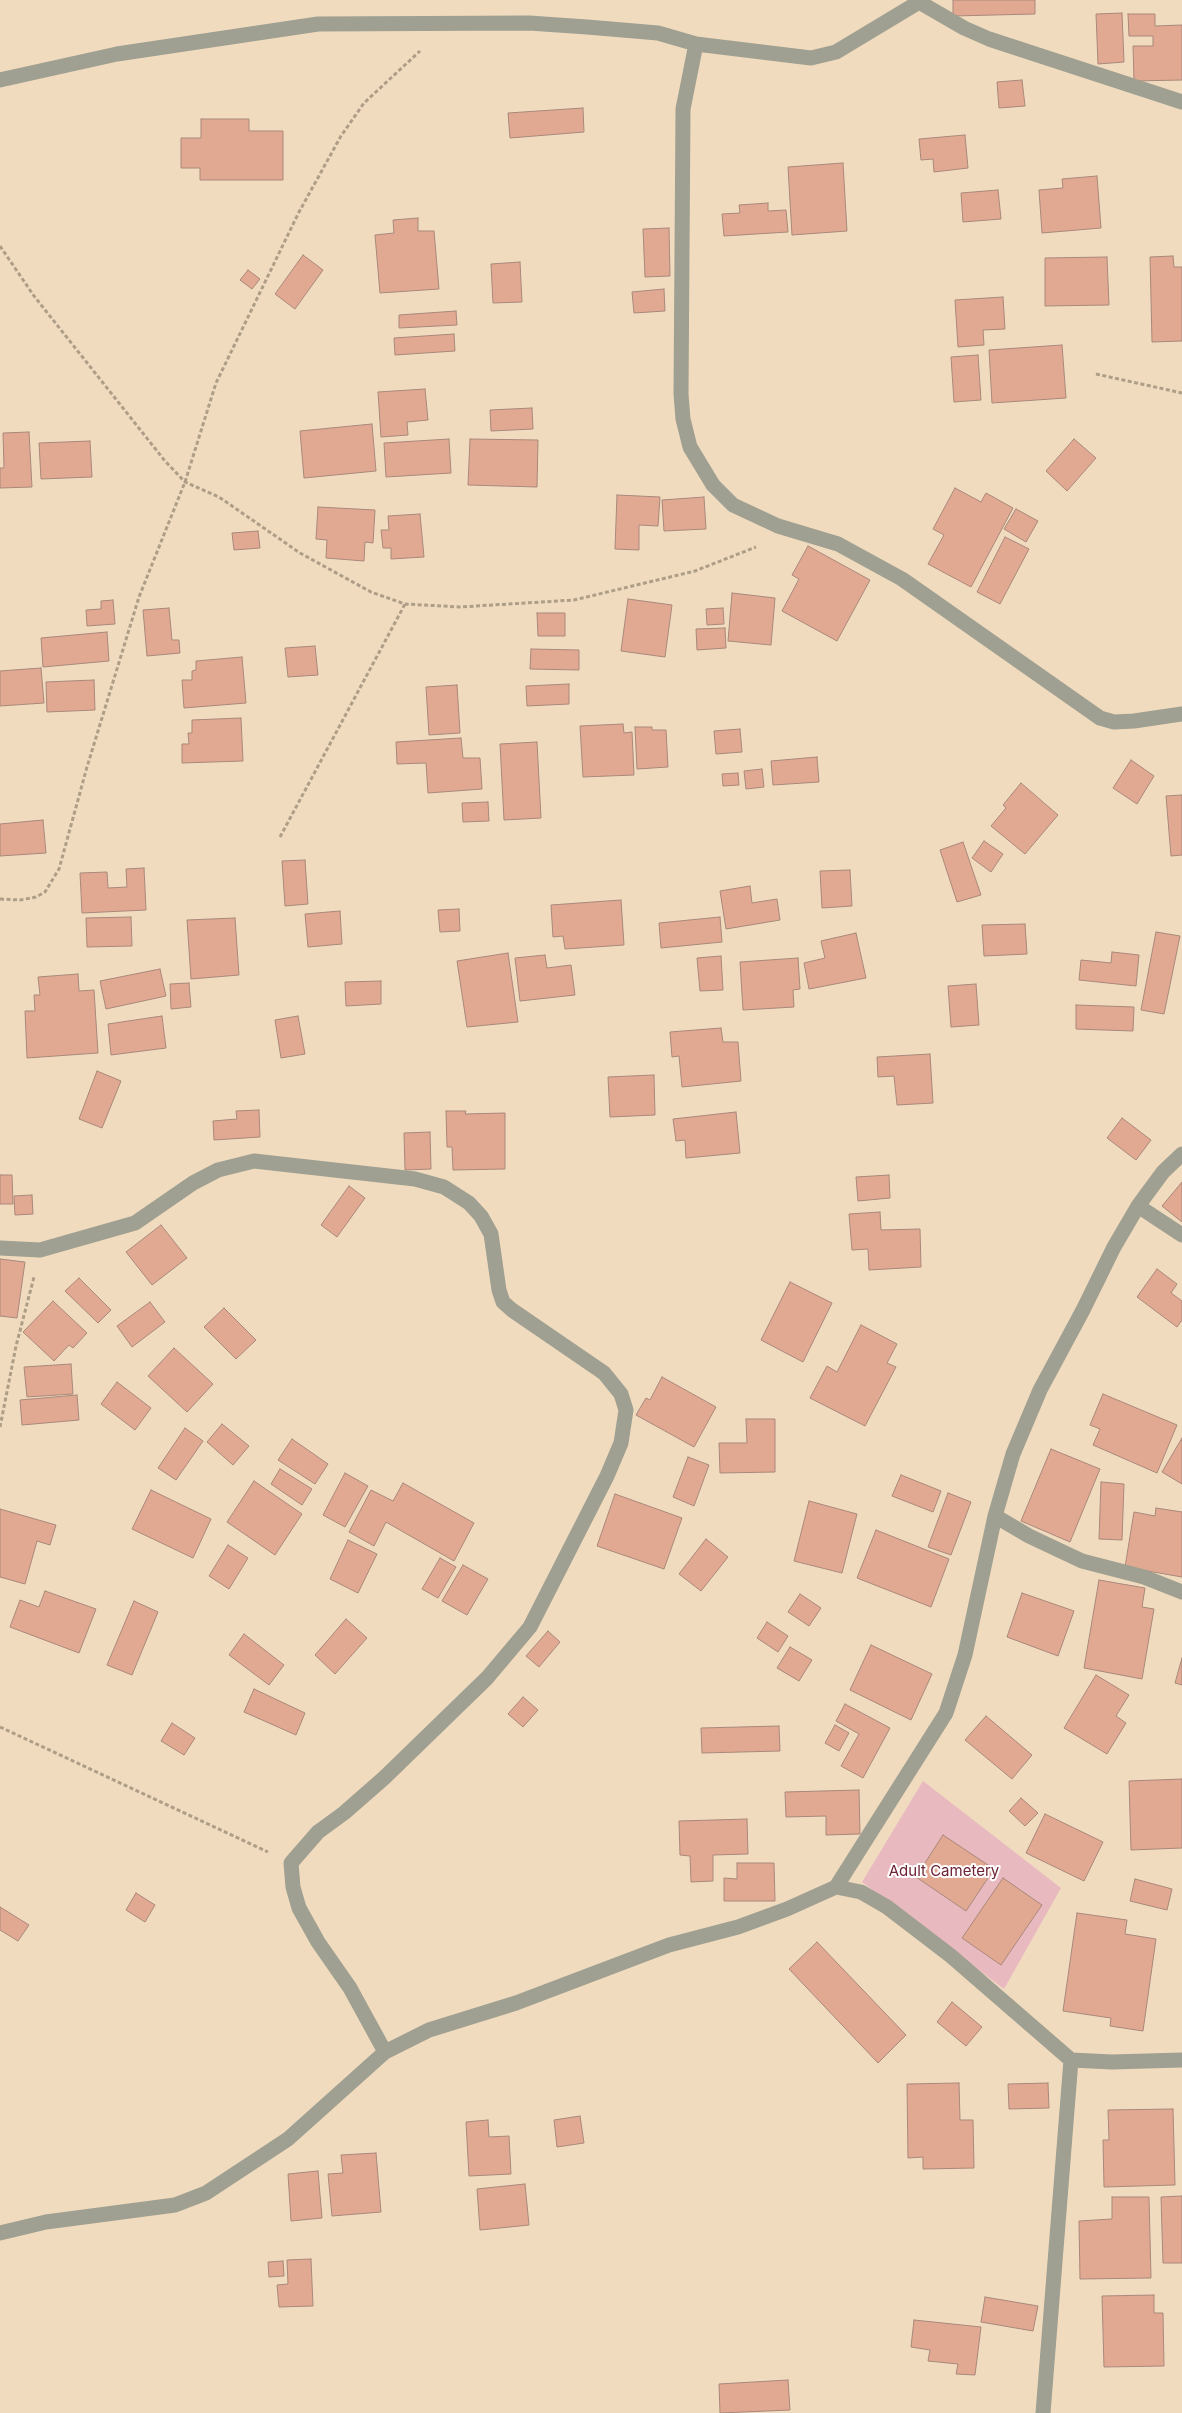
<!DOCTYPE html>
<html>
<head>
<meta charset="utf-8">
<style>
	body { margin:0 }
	canvas { display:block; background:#f0dbbe }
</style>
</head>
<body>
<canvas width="1182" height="2413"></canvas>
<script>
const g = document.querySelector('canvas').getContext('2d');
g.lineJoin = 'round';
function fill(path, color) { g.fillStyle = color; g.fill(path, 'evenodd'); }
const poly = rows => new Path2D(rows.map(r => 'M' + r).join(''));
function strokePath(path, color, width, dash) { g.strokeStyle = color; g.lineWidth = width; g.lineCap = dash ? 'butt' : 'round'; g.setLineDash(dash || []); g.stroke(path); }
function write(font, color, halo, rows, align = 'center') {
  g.font = font + ' Inter,sans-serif'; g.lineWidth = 4; g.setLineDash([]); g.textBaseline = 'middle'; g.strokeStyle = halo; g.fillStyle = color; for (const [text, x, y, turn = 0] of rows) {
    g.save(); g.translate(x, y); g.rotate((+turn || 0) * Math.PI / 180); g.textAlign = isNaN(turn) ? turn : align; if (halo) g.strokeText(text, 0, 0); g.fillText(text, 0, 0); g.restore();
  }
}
fill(poly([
	[923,1781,1061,1888,1004,1989,862,1882]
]), '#e8bac0');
const building = poly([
	[953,0,1035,0,1035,14,953,16,953,0],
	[1122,13,1124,62,1098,64,1096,14,1122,13],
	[1128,14,1155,14,1155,26,1182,25,1182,80,1134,81,1133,46,1153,46,1153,36,1129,36,1128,14],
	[1022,80,1025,106,999,108,997,82,1022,80],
	[583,108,584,132,510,138,508,113,583,108],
	[201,119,249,119,249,131,283,131,283,180,200,180,200,168,181,168,181,138,201,138,201,119],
	[965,135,968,168,934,172,933,159,921,160,919,139,965,135],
	[843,163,847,231,792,235,788,167,843,163],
	[1097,176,1101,228,1042,233,1039,190,1063,188,1062,179,1097,176],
	[998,190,1001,219,963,222,961,193,998,190],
	[768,203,768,211,786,210,788,232,724,236,722,214,740,213,739,205,768,203],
	[418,218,418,231,434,231,439,289,380,293,375,235,394,233,393,220,418,218],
	[669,228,670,276,645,277,643,229,669,228],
	[303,255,323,270,295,309,275,294,303,255],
	[1173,256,1174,267,1182,267,1182,341,1152,342,1150,257,1173,256],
	[1107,257,1109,305,1045,306,1045,258,1107,257],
	[520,262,522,302,493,303,491,264,520,262],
	[248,270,260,279,252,289,240,280,248,270],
	[664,289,665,311,634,313,632,292,664,289],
	[1003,297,1005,329,983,330,984,345,958,347,955,300,1003,297],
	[456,311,457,325,399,328,399,315,456,311],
	[454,334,455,351,395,355,394,338,454,334],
	[1062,345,1066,398,992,403,989,350,1062,345],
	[978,355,981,400,954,402,951,357,978,355],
	[425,389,428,420,407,422,408,435,381,437,378,392,425,389],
	[532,408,533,429,491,431,490,410,532,408],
	[372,424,376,471,304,478,300,431,372,424],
	[29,432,32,487,0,488,0,468,4,468,3,433,29,432],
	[449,439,451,473,386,477,384,443,449,439],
	[470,439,538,440,537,487,468,485,470,439],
	[1074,439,1096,458,1067,491,1046,471,1074,439],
	[90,441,92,477,41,479,39,443,90,441],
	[955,488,981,502,986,493,1013,508,971,587,928,564,944,535,933,529,955,488],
	[617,495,660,497,658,526,639,525,639,550,615,549,617,495],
	[704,497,706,529,664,531,662,500,704,497],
	[318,507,375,510,373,543,365,542,364,561,326,558,327,540,316,539,318,507],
	[1016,509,1038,521,1026,542,1004,529,1016,509],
	[420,514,424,557,391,559,391,548,383,548,381,530,389,530,388,516,420,514],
	[258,531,260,548,234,550,232,533,258,531],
	[1005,537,1029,549,1000,604,977,592,1005,537],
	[808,546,870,580,837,641,782,611,799,579,792,575,808,546],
	[732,593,775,598,771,645,728,641,732,593],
	[628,599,672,605,665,657,621,651,628,599],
	[113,600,115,624,87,626,86,610,101,609,101,601,113,600],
	[169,608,172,640,179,640,180,653,147,656,143,610,169,608],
	[723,608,724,624,707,625,706,609,723,608],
	[537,613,565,613,565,636,538,636,537,613],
	[725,628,726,648,697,650,696,629,725,628],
	[107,632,109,661,43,667,41,638,107,632],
	[315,646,318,675,288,677,285,648,315,646],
	[531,649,579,650,579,670,530,669,531,649],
	[242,657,246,703,184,708,182,680,192,680,192,671,196,670,196,661,242,657],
	[41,668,44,703,0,706,0,671,41,668],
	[94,680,95,710,47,712,46,682,94,680],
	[569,684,569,704,527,706,526,686,569,684],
	[457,685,460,733,429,735,426,687,457,685],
	[241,718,243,761,182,763,182,744,189,744,188,733,192,733,192,720,241,718],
	[623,724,624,733,632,732,634,775,583,777,580,726,623,724],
	[635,727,652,727,652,730,666,730,668,767,637,769,635,727],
	[740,729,742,752,716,754,714,731,740,729],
	[461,738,463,758,480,758,482,789,428,793,426,763,397,764,396,742,461,738],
	[537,742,541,818,504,820,500,744,537,742],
	[817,757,819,782,773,785,771,761,817,757],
	[1131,760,1154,776,1137,804,1113,788,1131,760],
	[762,769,764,787,746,789,744,771,762,769],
	[738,773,739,785,723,786,722,774,738,773],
	[1021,783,1058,815,1025,854,991,826,1006,808,1003,805,1021,783],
	[1182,795,1182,855,1171,856,1166,796,1182,795],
	[488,802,489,821,463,822,462,803,488,802],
	[43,820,46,853,0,856,0,824,43,820],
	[984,841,1003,854,991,872,972,858,984,841],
	[963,842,981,895,957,902,940,850,963,842],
	[305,860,308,904,285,906,282,861,305,860],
	[144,868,146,910,82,913,80,873,107,872,108,888,127,887,126,869,144,868],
	[850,870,852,906,822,908,820,871,850,870],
	[750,886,752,903,777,899,780,920,726,929,720,891,750,886],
	[621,900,624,945,565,949,563,936,553,937,551,905,621,900],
	[459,909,460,931,440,932,438,910,459,909],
	[340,911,342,944,308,947,305,914,340,911],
	[131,917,132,946,87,947,86,918,131,917],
	[720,917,722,942,661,948,659,923,720,917],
	[235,918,239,975,191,979,187,920,235,918],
	[1025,924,1027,954,984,956,982,925,1025,924],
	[1156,932,1180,936,1164,1014,1141,1010,1156,932],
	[856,933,866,978,809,989,804,963,825,958,821,941,856,933],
	[1112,952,1139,955,1136,986,1079,980,1081,960,1111,963,1112,952],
	[508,953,518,1022,467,1027,457,961,508,953],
	[545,955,547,968,571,965,575,995,520,1001,515,958,545,955],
	[721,956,723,990,700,991,697,958,721,956],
	[798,958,800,989,793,990,794,1007,743,1010,740,962,798,958],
	[160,969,166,996,106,1009,100,981,160,969],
	[78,974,79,991,94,990,98,1053,27,1058,25,1011,35,1011,34,995,40,995,38,977,78,974],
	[381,981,381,1004,346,1006,345,982,381,981],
	[189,983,191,1007,171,1009,170,984,189,983],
	[976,984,979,1025,951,1027,948,986,976,984],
	[1076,1005,1134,1007,1133,1031,1076,1029,1076,1005],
	[162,1016,166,1048,111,1055,108,1024,162,1016],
	[298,1016,305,1054,281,1058,275,1020,298,1016],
	[721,1028,723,1042,738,1042,741,1081,682,1087,679,1056,672,1057,670,1032,721,1028],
	[930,1054,933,1103,897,1105,894,1076,878,1077,877,1057,930,1054],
	[97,1071,121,1081,102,1128,79,1119,97,1071],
	[654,1075,655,1115,610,1117,608,1077,654,1075],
	[259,1110,260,1137,214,1140,213,1121,237,1119,236,1111,259,1110],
	[446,1111,466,1111,465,1114,505,1113,505,1169,453,1170,452,1147,447,1147,446,1111],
	[736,1112,740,1153,686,1158,685,1140,676,1141,673,1119,736,1112],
	[1122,1118,1151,1140,1136,1160,1107,1138,1122,1118],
	[430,1132,431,1169,405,1170,404,1133,430,1132],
	[0,1175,12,1175,13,1204,0,1204,0,1175],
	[889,1175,890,1198,858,1201,856,1177,889,1175],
	[1182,1182,1182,1222,1162,1206,1182,1182],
	[349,1186,365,1198,337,1237,321,1225,349,1186],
	[32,1195,33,1214,15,1215,14,1196,32,1195],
	[880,1212,881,1230,920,1229,921,1267,869,1270,868,1249,852,1250,849,1214,880,1212],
	[161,1225,187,1258,152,1285,126,1252,161,1225],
	[0,1259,25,1262,17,1318,0,1316,0,1259],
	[1157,1269,1177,1284,1171,1293,1182,1301,1182,1320,1177,1327,1137,1297,1157,1269],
	[79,1278,111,1310,98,1323,65,1291,79,1278],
	[790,1282,832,1303,803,1362,761,1340,790,1282],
	[53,1301,87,1333,73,1348,69,1345,54,1361,23,1332,53,1301],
	[150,1302,165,1322,132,1347,117,1326,150,1302],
	[224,1308,256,1340,236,1359,204,1327,224,1308],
	[861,1325,897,1344,887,1363,896,1367,865,1426,810,1398,827,1366,837,1372,861,1325],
	[174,1348,213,1384,187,1412,148,1376,174,1348],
	[71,1364,73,1394,27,1397,24,1367,71,1364],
	[662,1377,716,1407,694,1447,636,1415,646,1398,650,1400,662,1377],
	[117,1382,151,1408,135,1430,101,1404,117,1382],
	[1103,1394,1177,1425,1157,1473,1093,1445,1100,1429,1090,1425,1103,1394],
	[77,1395,79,1420,22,1425,20,1400,77,1395],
	[746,1419,775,1419,775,1472,720,1473,719,1443,747,1443,746,1419],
	[222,1424,249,1446,233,1465,207,1442,222,1424],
	[185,1428,203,1441,176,1480,158,1468,185,1428],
	[1182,1438,1182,1484,1162,1472,1182,1438],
	[292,1439,328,1464,315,1484,278,1460,292,1439],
	[1051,1449,1100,1469,1070,1542,1021,1521,1051,1449],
	[688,1457,709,1465,694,1506,673,1497,688,1457],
	[280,1469,312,1489,302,1505,271,1484,280,1469],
	[345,1473,368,1486,345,1527,323,1515,345,1473],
	[901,1475,941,1491,933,1512,892,1496,901,1475],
	[254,1481,302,1514,275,1555,227,1522,254,1481],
	[1101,1482,1124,1484,1122,1540,1099,1539,1101,1482],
	[403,1483,474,1523,454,1561,386,1522,374,1546,349,1532,371,1490,393,1501,403,1483],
	[151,1490,211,1519,193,1558,132,1529,151,1490],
	[948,1493,971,1502,951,1555,928,1547,948,1493],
	[615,1494,682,1518,664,1569,597,1546,615,1494],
	[809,1501,857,1514,842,1573,794,1561,809,1501],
	[1156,1508,1182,1512,1182,1577,1125,1567,1134,1512,1155,1516,1156,1508],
	[0,1509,56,1525,50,1545,37,1541,25,1584,0,1577,0,1509],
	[876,1530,949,1559,931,1607,857,1578,876,1530],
	[706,1539,728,1557,701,1591,679,1574,706,1539],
	[348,1540,377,1554,358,1593,330,1579,348,1540],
	[228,1545,248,1558,229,1589,209,1576,228,1545],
	[440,1558,456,1567,438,1598,422,1589,440,1558],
	[463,1565,488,1579,467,1615,442,1601,463,1565],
	[1099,1580,1145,1588,1142,1607,1154,1609,1142,1679,1084,1668,1099,1580],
	[45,1591,96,1609,79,1653,10,1627,20,1600,39,1607,45,1591],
	[1022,1593,1074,1611,1058,1656,1007,1637,1022,1593],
	[800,1594,821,1608,809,1626,788,1612,800,1594],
	[134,1601,158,1612,132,1675,107,1665,134,1601],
	[346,1619,367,1638,335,1674,315,1655,346,1619],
	[767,1622,788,1636,778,1652,757,1638,767,1622],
	[548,1631,560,1642,539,1667,526,1656,548,1631],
	[244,1634,284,1665,269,1685,229,1655,244,1634],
	[871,1645,932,1674,911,1720,850,1690,871,1645],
	[790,1647,812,1660,799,1681,777,1668,790,1647],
	[1182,1658,1182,1685,1175,1683,1182,1658],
	[1096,1675,1129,1695,1116,1716,1126,1723,1107,1754,1064,1728,1096,1675],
	[254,1689,305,1713,296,1735,244,1712,254,1689],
	[523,1697,538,1710,523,1727,508,1714,523,1697],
	[845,1704,890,1728,863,1778,841,1766,859,1734,836,1721,845,1704],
	[986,1716,1032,1755,1012,1779,965,1740,986,1716],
	[172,1723,195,1738,184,1755,161,1741,172,1723],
	[835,1725,849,1733,839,1751,825,1743,835,1725],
	[779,1726,780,1751,702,1753,701,1728,779,1726],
	[1182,1779,1182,1848,1131,1850,1129,1781,1182,1779],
	[859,1790,860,1834,826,1835,826,1816,786,1817,785,1792,859,1790],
	[1021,1798,1038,1813,1025,1826,1009,1811,1021,1798],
	[1045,1814,1103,1842,1084,1881,1026,1853,1045,1814],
	[747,1819,748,1854,713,1855,713,1881,691,1882,690,1856,680,1855,679,1821,747,1819],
	[943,1835,994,1869,966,1911,916,1877,943,1835],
	[737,1863,774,1863,775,1901,724,1901,724,1878,737,1879,737,1863],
	[1003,1878,1042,1905,1001,1965,962,1938,1003,1878],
	[1135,1879,1172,1889,1167,1910,1130,1901,1135,1879],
	[136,1893,155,1905,145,1922,126,1910,136,1893],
	[0,1907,29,1925,18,1941,0,1930,0,1907],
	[1077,1913,1127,1920,1125,1934,1156,1939,1143,2031,1110,2026,1111,2018,1063,2011,1077,1913],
	[817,1942,906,2035,878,2063,789,1969,817,1942],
	[952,2002,982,2027,966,2046,937,2022,952,2002],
	[959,2083,960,2120,973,2120,974,2168,923,2169,923,2157,908,2158,907,2084,959,2083],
	[1048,2083,1049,2108,1009,2109,1008,2084,1048,2083],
	[1173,2109,1175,2185,1104,2187,1103,2140,1109,2140,1108,2110,1173,2109],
	[580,2116,584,2143,557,2147,554,2120,580,2116],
	[488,2120,489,2137,509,2136,511,2174,469,2176,466,2122,488,2120],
	[376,2153,381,2212,332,2216,328,2174,343,2173,341,2155,376,2153],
	[318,2171,322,2218,291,2221,288,2174,318,2171],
	[525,2184,529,2225,480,2230,477,2189,525,2184],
	[1182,2196,1182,2263,1163,2263,1161,2197,1182,2196],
	[1112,2197,1149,2197,1151,2278,1080,2279,1079,2221,1112,2219,1112,2197],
	[311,2259,313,2306,279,2307,277,2285,288,2284,287,2260,311,2259],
	[283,2261,284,2276,269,2277,268,2262,283,2261],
	[1154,2295,1154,2313,1163,2313,1164,2366,1104,2367,1102,2296,1154,2295],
	[985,2297,1038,2306,1033,2331,981,2322,985,2297],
	[914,2320,981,2327,975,2375,956,2374,958,2364,928,2361,930,2350,911,2347,914,2320],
	[788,2380,790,2410,720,2413,719,2384,788,2380]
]);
fill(building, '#e2a992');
strokePath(building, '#a9887b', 1);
strokePath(poly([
	[0,246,34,296,165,461,185,482,219,497,300,553,371,592,405,604,460,607,574,600,695,571,756,547],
	[1096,374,1182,393],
	[280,837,405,604],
	[0,899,20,900,36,897,45,892,59,869,87,767,139,597,185,482,216,383,299,212,341,136,364,103,420,51],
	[0,1427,16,1346,34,1277],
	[0,1727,268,1852]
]), '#af9e87', 3, [4, 2.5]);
strokePath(poly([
	[696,44,683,109,681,394,683,419,690,447,713,485,733,505,778,526,838,544,902,579,1100,718,1114,722,1134,721,1182,714],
	[0,80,117,54,318,24,529,23,587,27,658,33,696,44,811,58,836,52,919,2,964,28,989,39,1182,102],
	[1138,1206,1182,1235],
	[0,1248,40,1250,135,1223,193,1183,218,1170,254,1161,415,1179,444,1187,469,1203,481,1216,491,1234,499,1290,503,1302,512,1310,604,1373,621,1394,626,1410,621,1443,607,1476,530,1627,487,1678,384,1778,344,1813,318,1832,291,1863,293,1887,299,1908,318,1942,350,1988,385,2052],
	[995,1516,1029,1536,1082,1561,1144,1577,1182,1592],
	[836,1887,861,1892,887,1907,951,1956,1071,2060,1112,2062,1182,2060],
	[0,2233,46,2222,175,2205,206,2193,288,2139,385,2052,429,2030,516,2003,669,1945,738,1927,787,1909,836,1887,946,1713,965,1655,995,1516,1013,1454,1040,1390,1083,1310,1114,1247,1138,1206,1163,1172,1182,1154],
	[1043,2413,1071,2060]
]), '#9fa091', 15);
write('15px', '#6c2333', '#fff', [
	["Adult Cametery",944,1871]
]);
</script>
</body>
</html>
